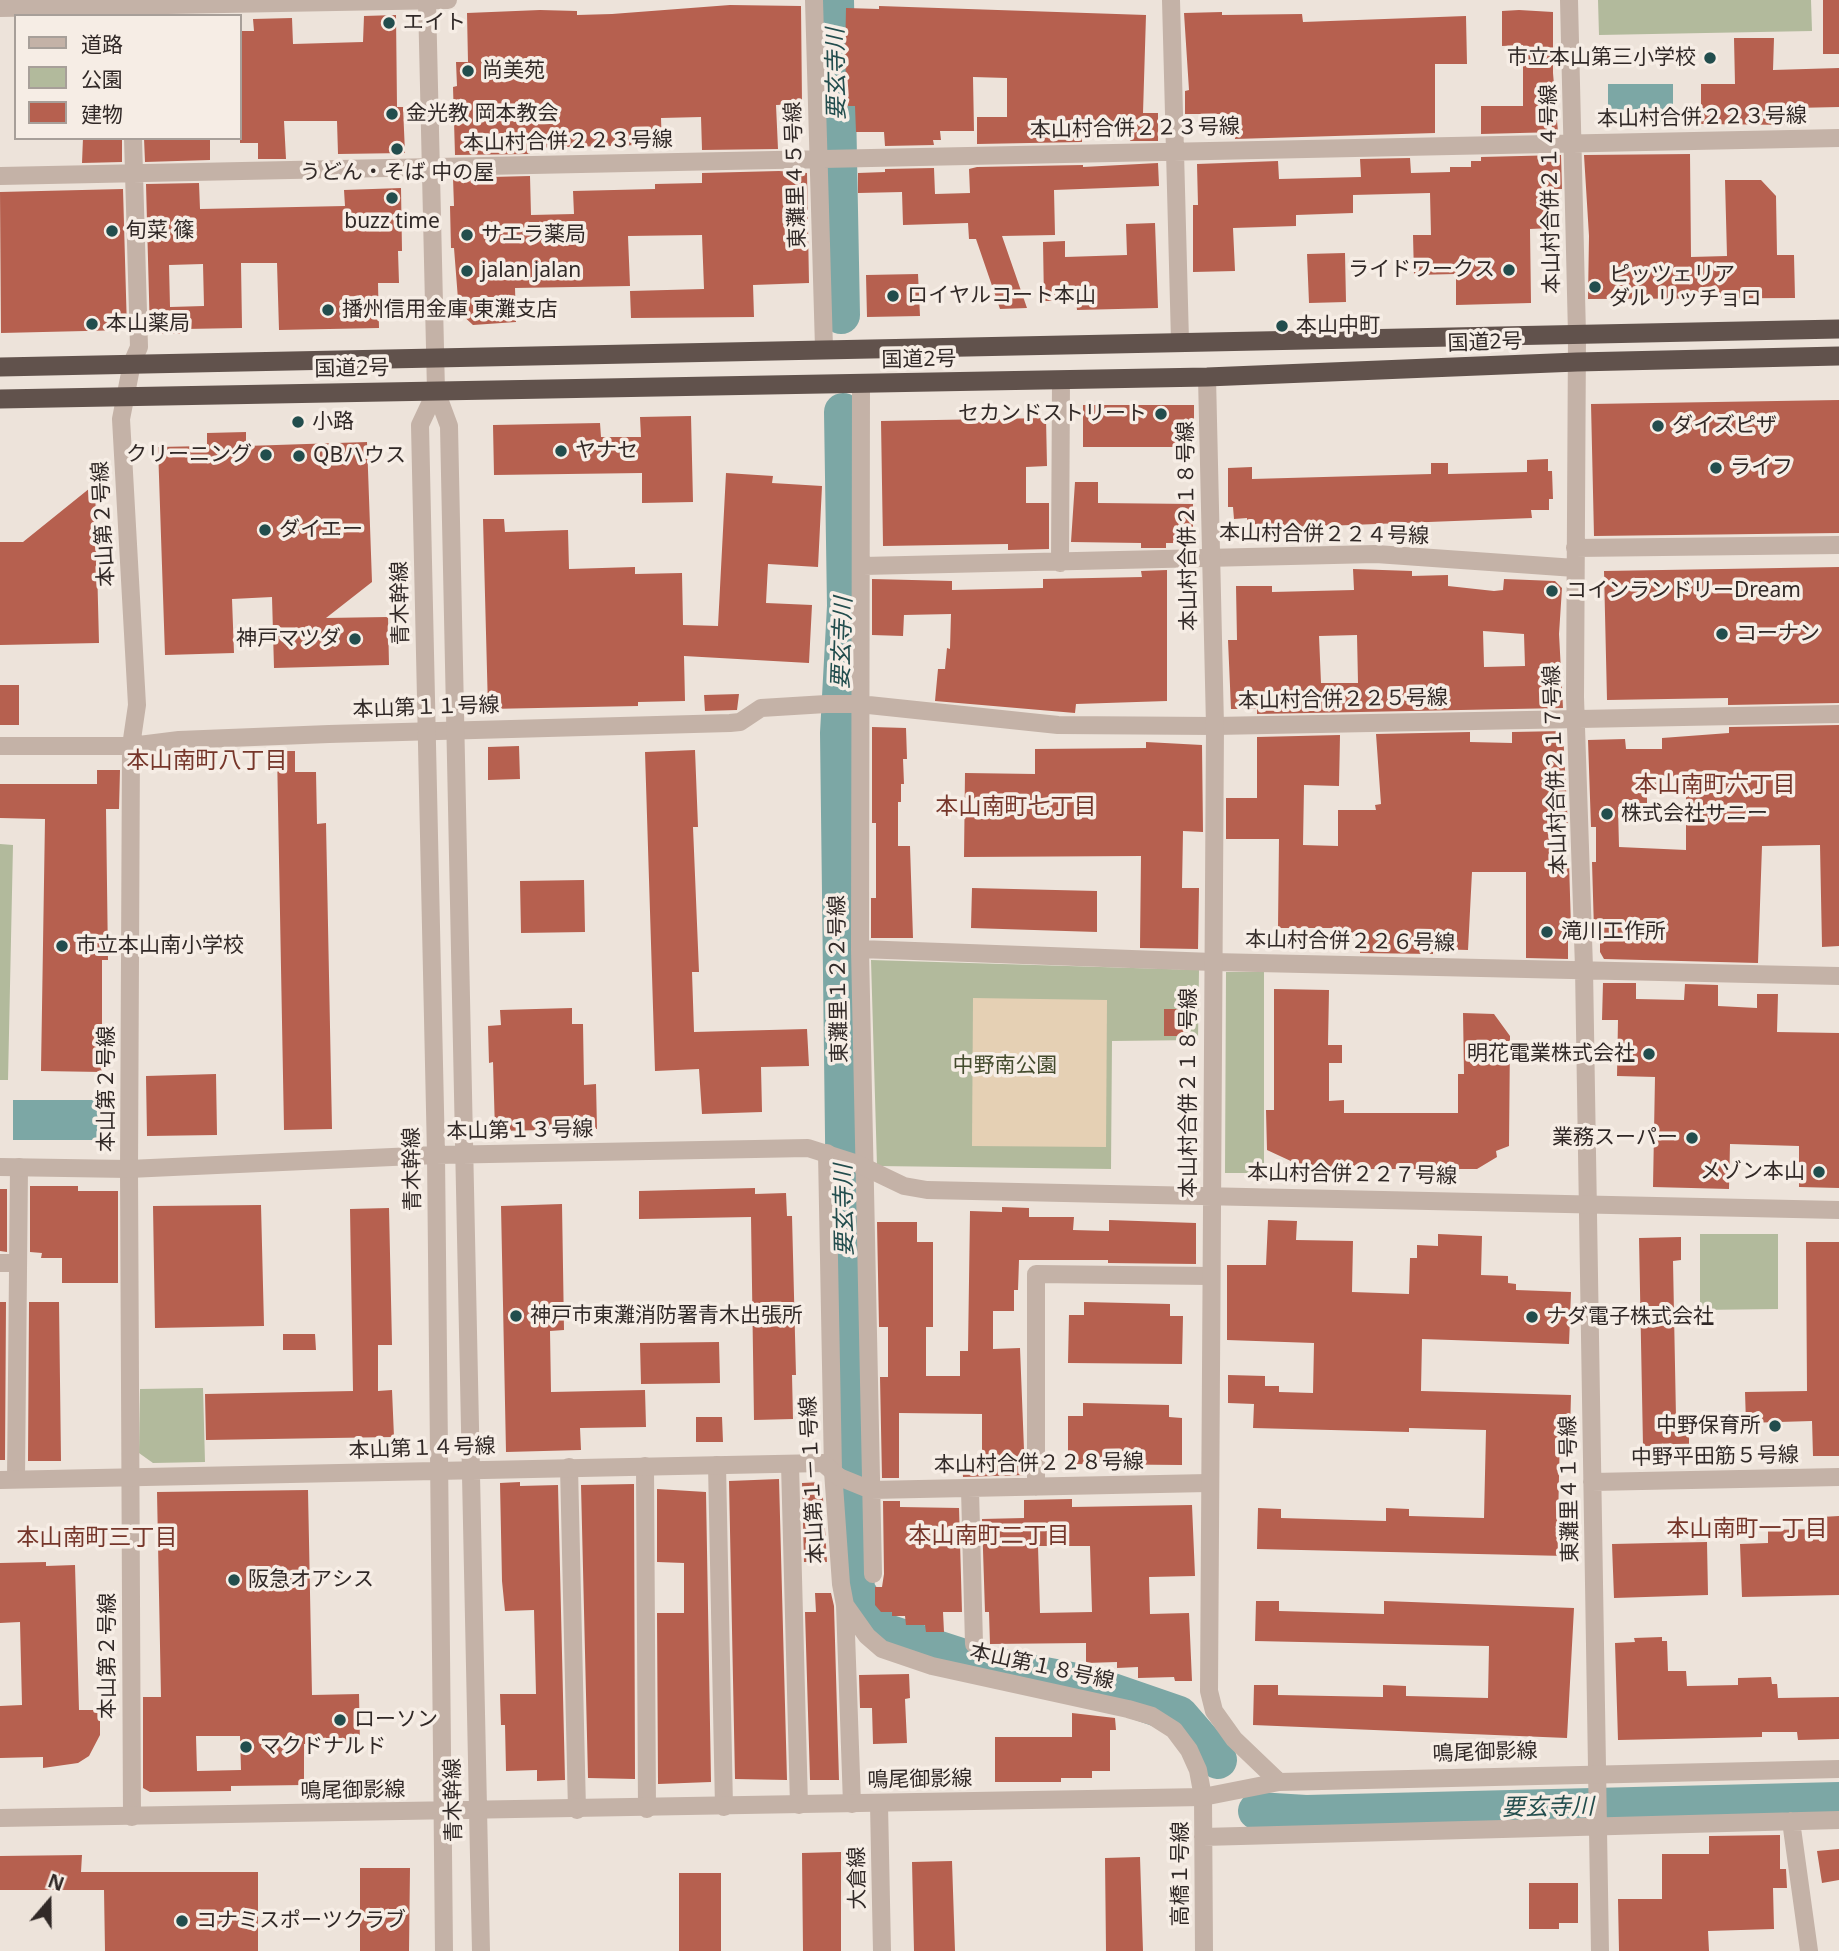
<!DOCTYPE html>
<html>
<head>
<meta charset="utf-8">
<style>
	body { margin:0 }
	#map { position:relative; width:1839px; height:1951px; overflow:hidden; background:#ede3da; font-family:"Noto Sans","Noto Sans JP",sans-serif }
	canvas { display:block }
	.legend { position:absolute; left:14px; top:14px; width:228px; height:126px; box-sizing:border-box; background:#f6ede5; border:2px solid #a79f99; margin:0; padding:9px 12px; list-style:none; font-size:21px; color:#312927 }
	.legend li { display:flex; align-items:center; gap:14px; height:35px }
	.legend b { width:35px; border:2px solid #a79f99 }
	.north { position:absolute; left:14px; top:1867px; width:70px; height:70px; -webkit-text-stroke:5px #f6ede5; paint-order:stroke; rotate:20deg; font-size:19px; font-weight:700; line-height:28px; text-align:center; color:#312927 }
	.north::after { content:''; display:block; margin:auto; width:24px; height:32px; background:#312927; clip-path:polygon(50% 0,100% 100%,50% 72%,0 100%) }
</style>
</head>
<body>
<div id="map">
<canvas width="1839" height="1951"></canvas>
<ul class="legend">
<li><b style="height:9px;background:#c4b2a7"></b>道路</li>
<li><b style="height:19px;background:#b2ba9c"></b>公園</li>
<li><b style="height:19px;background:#b6604f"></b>建物</li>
</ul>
<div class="north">N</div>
</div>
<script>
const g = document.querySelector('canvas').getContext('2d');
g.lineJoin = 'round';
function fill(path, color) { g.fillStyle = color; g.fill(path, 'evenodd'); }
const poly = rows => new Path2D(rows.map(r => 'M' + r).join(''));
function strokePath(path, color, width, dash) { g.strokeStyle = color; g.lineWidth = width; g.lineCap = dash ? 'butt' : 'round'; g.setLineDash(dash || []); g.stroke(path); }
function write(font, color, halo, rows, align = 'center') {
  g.font = font + ' "Noto Sans","Noto Sans JP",sans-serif'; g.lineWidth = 7; g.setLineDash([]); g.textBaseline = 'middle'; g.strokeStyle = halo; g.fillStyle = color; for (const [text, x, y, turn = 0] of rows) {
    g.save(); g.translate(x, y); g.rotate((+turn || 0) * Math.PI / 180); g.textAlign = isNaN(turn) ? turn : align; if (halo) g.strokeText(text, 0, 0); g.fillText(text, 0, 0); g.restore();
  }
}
fill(poly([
	[1598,0,1811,0,1812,31,1599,35],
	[0,844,13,845,8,1080,0,1080],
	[871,960,1199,970,1198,1040,1112,1041,1111,1169,877,1166],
	[1226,972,1264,972,1264,1173,1225,1173],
	[1700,1234,1778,1234,1778,1309,1700,1310],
	[203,1388,205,1462,153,1463,139,1453,140,1389]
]), '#b2ba9c');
fill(poly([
	[973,998,1107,1000,1106,1147,972,1146]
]), '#e5d0b4');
fill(poly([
	[1608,84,1673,84,1673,122,1608,122],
	[13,1100,98,1100,98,1140,13,1140]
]), '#7ca7a5');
strokePath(poly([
	[835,0,841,315],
	[843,412,846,606,839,733,848,1457,856,1590,881,1631,986,1665,1092,1685,1179,1715,1218,1760],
	[1257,1811,1306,1814,1839,1801]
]), '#7ca7a5', 38);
fill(poly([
	[1823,0,1839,0,1839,54,1823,54],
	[730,5,801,6,802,104,776,105,778,149,702,150,701,117,661,118,662,149,641,149,641,145,529,148,530,154,455,155,453,87,457,86,456,62,468,62,467,13,540,10,577,11,577,15,612,14],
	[879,6,1146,15,1143,113,1158,113,1158,141,1130,141,1129,129,1082,130,1082,142,977,144,977,117,1007,117,1007,78,973,77,974,131,940,131,941,140,933,140,934,145,885,146,884,132,856,132,855,106,848,106,845,60,846,8,879,9],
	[1519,10,1553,12,1553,73,1558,132,1481,134,1481,106,1523,106,1523,45,1502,46,1502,11],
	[1222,12,1222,15,1302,14,1303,22,1466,16,1467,64,1435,64,1435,133,1235,139,1235,130,1226,130,1226,114,1185,114,1185,91,1189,90,1184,13],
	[396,15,397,107,403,107,405,153,338,154,337,121,284,121,286,159,258,159,258,143,240,143,240,31,254,31,253,19,292,18,293,44,363,42,364,16],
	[1734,38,1774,38,1773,70,1839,68,1839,107,1794,108,1795,125,1701,124,1701,84,1735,84],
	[83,138,122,138,122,162,82,163],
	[144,138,210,138,210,160,145,162],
	[1690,154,1691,257,1727,256,1725,180,1761,180,1776,196,1777,255,1794,255,1795,298,1588,299,1589,236,1584,155],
	[1561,155,1562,189,1550,189,1551,228,1530,229,1531,303,1456,305,1456,274,1414,275,1413,235,1431,235,1430,193,1353,195,1353,213,1296,215,1296,226,1233,228,1235,271,1193,272,1193,205,1198,205,1197,164,1278,161,1279,179,1361,177,1360,159,1410,158,1411,173,1450,172,1450,167,1471,167,1471,161,1481,161,1481,157],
	[1158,163,1159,186,1054,190,1055,235,1002,236,1027,308,1000,309,976,239,969,239,968,223,903,225,902,192,858,193,858,173,885,172,885,169,934,168,935,194,970,193,969,169,977,167,1083,165,1083,167],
	[779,171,807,173,809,283,753,285,754,317,631,318,630,291,704,289,702,235,628,236,630,286,515,288,516,322,473,325,459,312,454,248,451,248,450,206,454,206,453,178,530,176,531,215,574,214,573,191,655,189,655,184,702,183,702,173],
	[199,183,200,209,345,206,344,190,401,188,402,251,398,251,399,283,378,283,379,328,279,330,277,263,241,263,242,328,184,329,184,334,150,334,146,184],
	[203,264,204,306,170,307,169,265],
	[123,189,127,330,1,333,0,192],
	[1155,223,1158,308,1077,310,1076,301,1044,301,1043,242,1065,241,1065,257,1127,255,1126,224],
	[1345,253,1346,302,1309,303,1307,254],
	[918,274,920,316,867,317,866,275],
	[1839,400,1839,533,1594,536,1591,404],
	[1083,405,1194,405,1194,447,1083,447],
	[691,416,693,502,642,503,642,473,494,475,493,425,600,423,601,437,641,437,640,417],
	[1046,418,1047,466,1026,467,1026,503,1049,503,1049,549,1008,550,1008,544,883,546,881,421],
	[246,432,246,446,367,442,372,582,326,618,388,617,389,665,274,668,272,597,232,599,234,653,165,655,158,447,207,446,207,433],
	[1548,459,1548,471,1552,471,1553,499,1549,499,1549,510,1531,510,1532,518,1247,529,1247,518,1234,519,1233,507,1228,507,1228,468,1252,467,1252,479,1431,474,1431,463,1448,463,1448,474,1527,472,1527,460],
	[726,473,773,476,772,483,822,486,818,567,768,564,766,603,812,605,809,663,684,656,685,701,638,702,638,706,488,709,483,519,504,519,505,532,568,530,569,569,635,567,635,574,682,573,683,625,718,626],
	[1075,482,1098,482,1098,503,1193,504,1193,543,1166,543,1166,548,1141,548,1141,543,1071,542],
	[95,484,99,643,0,645,0,542,23,542],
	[1839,567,1839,703,1728,705,1728,698,1607,700,1604,571],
	[1353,569,1412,571,1412,576,1448,575,1448,586,1494,591,1503,590,1504,579,1555,581,1562,588,1559,634,1563,708,1257,714,1257,709,1231,709,1228,640,1237,640,1236,586,1272,586,1272,592,1354,590],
	[1483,631,1524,634,1525,666,1484,667],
	[1357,635,1358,683,1321,683,1319,636],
	[1167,570,1167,701,1076,704,1075,713,935,701,938,669,945,669,947,648,950,649,951,614,904,615,903,636,872,635,872,579,952,581,952,590,1043,588,1043,579,1142,577,1141,571],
	[0,685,19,685,19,725,0,725],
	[739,694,737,710,705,711,704,695],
	[1839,725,1839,946,1822,947,1820,845,1762,846,1758,963,1604,959,1600,952,1600,931,1594,930,1592,862,1596,862,1596,827,1591,827,1588,740,1625,739,1626,749,1662,749,1662,738,1729,733,1729,727],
	[1686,790,1686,850,1619,847,1618,807,1647,807,1647,791],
	[872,727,906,728,907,759,903,759,904,784,901,784,901,802,898,802,898,846,910,846,913,938,871,938,871,898,876,898,876,823,872,823],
	[1563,731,1568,827,1562,827,1562,862,1569,862,1571,928,1568,928,1568,959,1526,958,1526,872,1472,872,1468,950,1433,949,1433,954,1360,953,1360,938,1336,938,1337,928,1278,928,1279,839,1226,839,1226,798,1257,798,1257,737,1340,735,1339,786,1304,785,1303,845,1338,846,1338,810,1376,810,1375,805,1381,804,1376,734,1470,732,1470,742,1512,743,1512,732],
	[1146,742,1202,745,1203,832,1183,831,1182,888,1199,888,1198,949,1140,948,1141,856,964,857,965,773,1035,774,1035,749,1146,748],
	[519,746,520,779,488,780,488,747],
	[695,750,698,827,693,827,699,972,692,972,694,1032,807,1029,809,1066,761,1067,762,1112,702,1114,699,1069,655,1071,645,752],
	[277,751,295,751,295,772,316,772,317,824,326,823,332,1129,284,1130],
	[97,770,120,770,119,809,106,809,108,960,102,960,102,1072,41,1071,45,819,0,818,0,784,97,784],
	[584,880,585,932,521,933,520,881],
	[972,888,1097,891,1097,932,971,928],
	[1603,983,1636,983,1636,999,1684,1000,1685,984,1718,985,1718,1006,1757,1008,1757,994,1778,994,1777,1032,1839,1033,1839,1188,1799,1187,1799,1146,1730,1144,1729,1189,1653,1187,1655,1077,1617,1076,1618,1020,1602,1020],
	[1274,989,1329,990,1328,1045,1342,1045,1342,1063,1329,1063,1329,1101,1344,1100,1344,1113,1458,1113,1458,1074,1464,1074,1463,1013,1494,1014,1510,1036,1509,1146,1496,1151,1497,1157,1477,1169,1308,1169,1267,1150,1266,1110,1274,1110],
	[572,1008,572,1024,583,1024,584,1085,596,1084,597,1129,495,1131,493,1062,489,1063,488,1026,501,1025,500,1010],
	[1164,1009,1186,1009,1186,1036,1164,1036],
	[216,1074,217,1135,147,1136,146,1076],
	[30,1186,78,1186,78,1191,118,1191,118,1283,62,1283,62,1258,41,1258,42,1253,30,1252],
	[755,1188,755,1194,786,1193,787,1216,792,1216,796,1375,792,1375,793,1419,754,1420,751,1217,639,1219,639,1191],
	[0,1189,7,1189,7,1252,0,1251],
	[562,1204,564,1330,550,1331,551,1392,645,1390,646,1427,580,1428,581,1450,506,1452,501,1206],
	[261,1205,264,1326,155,1328,153,1206],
	[1002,1207,1029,1208,1029,1217,1074,1217,1073,1230,1109,1231,1109,1220,1196,1223,1196,1264,1108,1263,1108,1260,1019,1260,1018,1290,1014,1290,1014,1311,993,1311,993,1349,1020,1348,1025,1475,963,1477,962,1460,982,1460,982,1414,899,1413,899,1478,882,1478,880,1377,888,1377,888,1327,879,1327,877,1222,917,1222,917,1242,933,1242,933,1327,926,1327,926,1376,960,1376,960,1351,968,1351,970,1211,1002,1212],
	[389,1208,392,1345,378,1345,378,1391,392,1390,394,1437,206,1440,205,1394,353,1391,350,1209],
	[1268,1220,1297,1221,1296,1240,1353,1241,1352,1292,1409,1294,1410,1258,1417,1258,1417,1245,1438,1246,1438,1234,1482,1236,1481,1275,1508,1276,1508,1283,1516,1284,1516,1290,1571,1292,1569,1344,1422,1339,1421,1391,1571,1395,1570,1432,1560,1432,1558,1521,1567,1521,1566,1556,1257,1549,1258,1508,1281,1509,1281,1518,1386,1521,1386,1508,1409,1509,1409,1516,1484,1518,1486,1430,1409,1428,1409,1432,1253,1428,1254,1404,1228,1403,1228,1375,1265,1376,1265,1386,1279,1386,1279,1392,1313,1393,1314,1343,1227,1340,1227,1265,1266,1265],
	[1681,1237,1681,1260,1673,1261,1676,1418,1689,1418,1689,1445,1643,1446,1639,1238],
	[1806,1242,1839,1242,1839,1456,1813,1456,1812,1421,1746,1423,1745,1392,1807,1391],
	[0,1302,6,1302,5,1460,0,1460],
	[29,1302,59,1302,61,1461,28,1461],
	[1084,1302,1170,1304,1170,1316,1183,1316,1182,1364,1068,1363,1069,1315,1084,1315],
	[283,1334,315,1334,316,1350,283,1350],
	[719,1342,720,1383,641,1384,640,1343],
	[1083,1403,1169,1405,1169,1417,1182,1418,1182,1465,1068,1464,1068,1416,1083,1416],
	[696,1417,722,1417,723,1442,696,1442],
	[779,1479,787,1780,735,1779,729,1481],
	[520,1482,520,1486,558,1485,565,1780,537,1781,537,1770,506,1771,505,1725,501,1725,500,1694,536,1694,534,1610,505,1611,502,1581,500,1483],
	[822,1482,827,1562,804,1562,802,1483],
	[634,1484,635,1779,588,1778,581,1485],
	[657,1489,706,1492,711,1782,658,1784,657,1613,684,1613,684,1563,657,1562],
	[308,1490,312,1695,359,1694,360,1743,304,1744,304,1785,231,1786,231,1791,150,1792,143,1788,143,1697,161,1697,157,1492],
	[196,1736,240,1736,241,1770,197,1771],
	[1072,1499,1072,1507,1192,1505,1195,1576,1149,1577,1150,1614,1189,1613,1192,1681,1175,1681,1174,1677,1138,1678,1138,1667,1117,1668,1117,1662,1086,1663,1086,1643,990,1644,989,1612,985,1612,982,1519,1024,1518,1024,1500],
	[1038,1546,1090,1546,1092,1612,1040,1613],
	[883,1501,900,1501,900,1507,959,1508,962,1612,943,1612,944,1632,926,1632,925,1625,906,1625,905,1616,892,1616,892,1612,881,1612,875,1605,875,1587,882,1587,884,1574],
	[1839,1516,1839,1595,1742,1597,1740,1544,1768,1543,1768,1530,1821,1529,1821,1517],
	[1707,1542,1708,1595,1614,1598,1612,1544],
	[46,1562,46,1566,75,1565,79,1710,100,1710,100,1735,89,1756,78,1763,43,1768,43,1757,0,1758,0,1706,22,1705,20,1622,0,1623,0,1563],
	[815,1593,831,1593,834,1606,839,1780,810,1780,805,1612,816,1612],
	[1256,1601,1279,1601,1279,1611,1384,1614,1384,1601,1574,1608,1567,1738,1253,1725,1254,1685,1278,1685,1278,1695,1383,1697,1383,1685,1406,1686,1406,1696,1488,1698,1489,1646,1255,1641],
	[1662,1637,1662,1641,1667,1641,1668,1671,1686,1671,1687,1686,1738,1685,1738,1678,1771,1677,1772,1684,1777,1684,1778,1698,1839,1697,1839,1739,1798,1740,1797,1732,1762,1732,1762,1737,1618,1740,1615,1643,1635,1642,1634,1638],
	[909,1674,910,1698,905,1699,907,1743,873,1744,872,1708,860,1708,859,1675],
	[1072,1713,1115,1718,1116,1730,1110,1730,1110,1771,1092,1771,1092,1778,1061,1778,1061,1782,995,1782,995,1737,1072,1737],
	[1780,1835,1780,1869,1786,1869,1787,1888,1773,1888,1774,1929,1708,1931,1709,1951,1619,1951,1618,1899,1662,1899,1662,1854,1709,1854,1709,1836],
	[1839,1849,1839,1880,1822,1883,1817,1851],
	[841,1852,841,1951,803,1951,802,1853],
	[82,1855,81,1872,258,1872,258,1951,105,1951,104,1890,0,1890,0,1856],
	[1140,1857,1143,1951,1106,1951,1105,1858],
	[952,1861,955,1951,914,1951,912,1862],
	[360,1868,410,1868,409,1951,360,1951],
	[679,1873,721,1873,721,1951,679,1951],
	[1529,1883,1578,1883,1578,1923,1559,1923,1559,1929,1529,1929]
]), '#b6604f');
strokePath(poly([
	[814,0,824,348],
	[1171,0,1180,341],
	[1569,0,1577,335,1575,697,1584,968,1600,1951],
	[0,8,448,0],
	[0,176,1839,138],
	[861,383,860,949,873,1574],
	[1575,548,1839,545],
	[1060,563,1061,380],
	[863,566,1376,554,1575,568],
	[0,746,131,746,179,740,329,734,730,723,740,722,761,708,826,704,859,704,1058,725,1215,726,1839,714],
	[860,949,1213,962,1839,976],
	[827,1153,833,1471,841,1584,845,1605,852,1804],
	[0,1263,18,1263],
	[790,1464,799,1805],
	[717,1465,724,1807],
	[645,1466,647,1809],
	[569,1467,577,1810],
	[839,1477,871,1490,1208,1483],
	[16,1479,19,1167],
	[1592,1482,1839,1477],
	[1036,1487,1036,1274,1210,1276],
	[970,1489,974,1644],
	[845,1605,867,1636,882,1649,932,1666,1128,1709,1152,1716,1174,1730,1189,1750,1198,1770,1203,1797,1204,1951],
	[879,1804,882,1951],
	[132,1817,129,1169,131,746,137,705,121,419,132,363,139,347,133,138],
	[1791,1821,1809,1951],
	[1203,1837,1839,1820]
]), '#c4b2a7', 18);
strokePath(poly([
	[427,0,436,391,449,426,481,1951],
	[1207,377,1215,726,1209,1691,1214,1711,1234,1739,1279,1782],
	[436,391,420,425,436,1155,444,1951],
	[0,1167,129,1169,436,1155,808,1148,858,1164,904,1186,927,1190,1839,1210],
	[0,1480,823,1463,839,1477],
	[0,1818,1203,1797,1279,1782,1839,1769]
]), '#c4b2a7', 18);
strokePath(poly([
	[0,367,1839,329],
	[0,399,1207,377,1577,362,1839,356]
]), '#61524c', 19);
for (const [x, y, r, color] of [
	[389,23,7,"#224d4d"],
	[1710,58,7,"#224d4d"],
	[468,71,7,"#224d4d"],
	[392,114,7,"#224d4d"],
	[397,149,7,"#224d4d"],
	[392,198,7,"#224d4d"],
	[112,231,7,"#224d4d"],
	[467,235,7,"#224d4d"],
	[1509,270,7,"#224d4d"],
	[467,271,7,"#224d4d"],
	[1595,287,7,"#224d4d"],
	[893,296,7,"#224d4d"],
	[328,310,7,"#224d4d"],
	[92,324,7,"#224d4d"],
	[1282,326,7,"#224d4d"],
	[1161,414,7,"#224d4d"],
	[298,422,7,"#224d4d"],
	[1658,426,7,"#224d4d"],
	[561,451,7,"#224d4d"],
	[266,455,7,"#224d4d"],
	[299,456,7,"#224d4d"],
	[1716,468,7,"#224d4d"],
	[265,530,7,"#224d4d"],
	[1552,591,7,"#224d4d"],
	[1722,634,7,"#224d4d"],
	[355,639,7,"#224d4d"],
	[1607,814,7,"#224d4d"],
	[1547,932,7,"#224d4d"],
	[62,946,7,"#224d4d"],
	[1649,1054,7,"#224d4d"],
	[1692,1138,7,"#224d4d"],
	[1819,1172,7,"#224d4d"],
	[516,1316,7,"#224d4d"],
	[1532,1317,7,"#224d4d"],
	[1775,1426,7,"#224d4d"],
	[234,1580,7,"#224d4d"],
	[340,1720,7,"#224d4d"],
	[246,1747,7,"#224d4d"],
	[182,1921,7,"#224d4d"]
]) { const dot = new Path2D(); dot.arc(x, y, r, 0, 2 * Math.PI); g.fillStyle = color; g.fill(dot); strokePath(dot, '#f6ede5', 2.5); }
write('21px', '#312927', '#f6ede5', [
	["エイト",403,23],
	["市立本山第三小学校",1696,58,"right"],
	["尚美苑",482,71],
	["金光教 岡本教会",406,114],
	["うどん・そば 中の屋",397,173,"center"],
	["buzz time",392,222,"center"],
	["旬菜 篠",126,231],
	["サエラ薬局",481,235],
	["ライドワークス",1495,270,"right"],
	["jalan jalan",481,271],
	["ピッツェリア",1609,275],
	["ダル リッチョロ",1609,299],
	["ロイヤルコート本山",907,296],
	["播州信用金庫 東灘支店",342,310],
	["本山薬局",106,324],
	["本山中町",1296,326],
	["セカンドストリート",1147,414,"right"],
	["小路",312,422],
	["ダイズピザ",1672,426],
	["ヤナセ",575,451],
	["クリーニング",252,455,"right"],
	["QBハウス",313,456],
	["ライフ",1730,468],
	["ダイエー",279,530],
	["コインランドリーDream",1566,591],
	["コーナン",1736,634],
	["神戸マツダ",341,639,"right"],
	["株式会社サニー",1621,814],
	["滝川工作所",1561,932],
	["市立本山南小学校",76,946],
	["明花電業株式会社",1635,1054,"right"],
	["業務スーパー",1678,1138,"right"],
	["メゾン本山",1805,1172,"right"],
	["神戸市東灘消防署青木出張所",530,1316],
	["ナダ電子株式会社",1546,1317],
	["中野保育所",1761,1426,"right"],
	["阪急オアシス",248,1580],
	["ローソン",354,1720],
	["マクドナルド",260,1747],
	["コナミスポーツクラブ",196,1921]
], 'left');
write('21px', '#312927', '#f6ede5', [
	["本山村合併２２３号線",1702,118,-1],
	["本山村合併２２３号線",1135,129,-1],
	["本山村合併２２３号線",568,142,-1],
	["東灘里４５号線",796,175,-92],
	["本山村合併２１４号線",1551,189,-91],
	["国道2号",1485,343,-2],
	["国道2号",919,360,-1],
	["国道2号",352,369,-1],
	["本山第２号線",104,524,-93],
	["本山村合併２１８号線",1188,526,-91],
	["本山村合併２２４号線",1324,535,1],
	["青木幹線",401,603,-91],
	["本山村合併２２５号線",1343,700,-1],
	["本山第１１号線",426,708,-2],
	["本山村合併２１７号線",1556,770,-92],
	["本山村合併２２６号線",1350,942,1],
	["東灘里１２２号線",839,979,-91],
	["本山第２号線",107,1089,-90],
	["本山村合併２１８号線",1189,1093,-90],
	["本山第１３号線",520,1131,-1],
	["青木幹線",413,1169,-91],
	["本山村合併２２７号線",1352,1175,1],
	["本山第１４号線",422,1449,-2],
	["中野平田筋５号線",1715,1457,-1],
	["本山村合併２２８号線",1039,1464,-1],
	["本山第１－１号線",813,1480,-93],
	["東灘里４１号線",1570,1489,-91],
	["本山第２号線",108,1656,-90],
	["本山第１８号線",1042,1667,12],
	["鳴尾御影線",1485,1753,-2],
	["鳴尾御影線",920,1780,-1],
	["鳴尾御影線",353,1791,-1],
	["青木幹線",454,1800,-91],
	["高橋１号線",1181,1874,-90],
	["大倉線",858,1878,-91]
]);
write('21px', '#444c2e', '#f6ede5', [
	["中野南公園",1005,1066]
]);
write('italic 23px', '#224d4d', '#f6ede5', [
	["要玄寺川",837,74,-91],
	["要玄寺川",843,643,-88],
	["要玄寺川",845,1210,-91],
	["要玄寺川",1548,1808,-1]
]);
write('23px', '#76362a', '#f6ede5', [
	["本山南町八丁目",207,761],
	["本山南町六丁目",1715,785],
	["本山南町七丁目",1016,807],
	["本山南町一丁目",1747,1529],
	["本山南町二丁目",989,1536],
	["本山南町三丁目",97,1538]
]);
</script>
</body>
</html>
